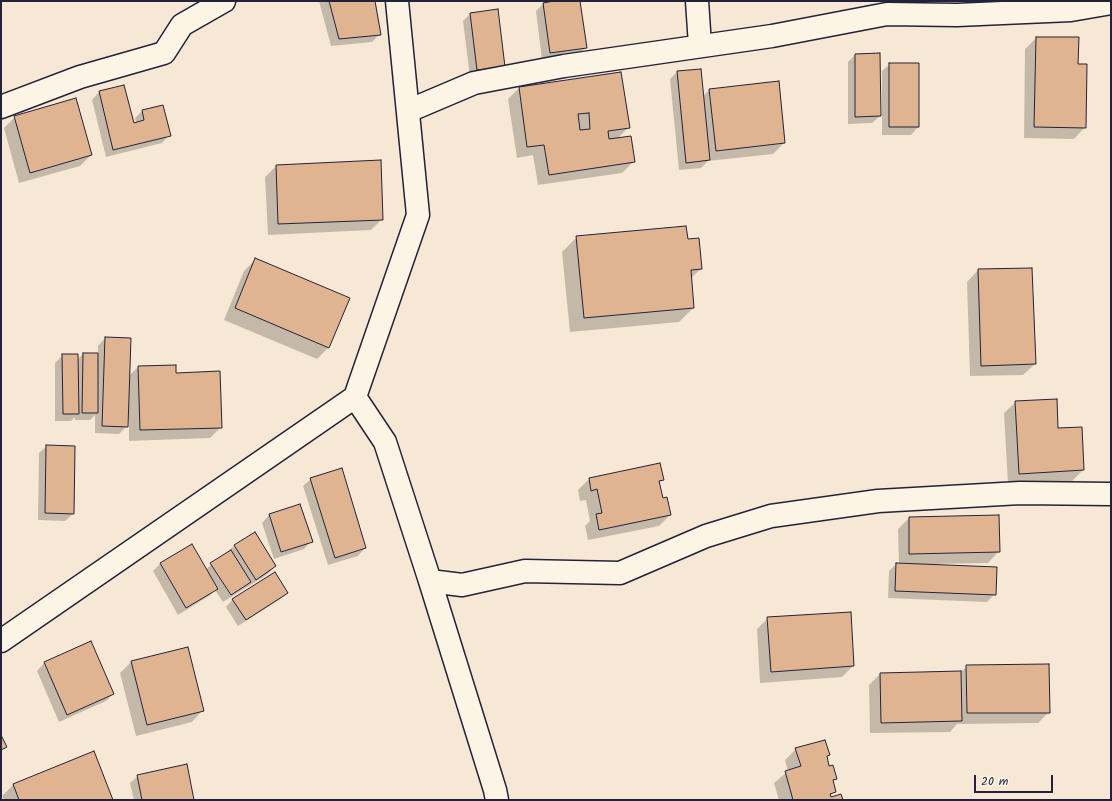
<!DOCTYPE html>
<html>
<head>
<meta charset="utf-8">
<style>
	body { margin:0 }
	#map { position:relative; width:1112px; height:801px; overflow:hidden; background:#f6e8d4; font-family:Kalam,sans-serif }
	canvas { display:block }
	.frame { position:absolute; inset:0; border:2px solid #22223b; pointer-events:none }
	.scale { position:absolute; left:974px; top:775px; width:79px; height:18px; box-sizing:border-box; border:2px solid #22223b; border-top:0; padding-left:5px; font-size:12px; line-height:14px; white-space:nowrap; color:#22223b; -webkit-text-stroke:3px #fcf5e5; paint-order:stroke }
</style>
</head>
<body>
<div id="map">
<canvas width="1112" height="801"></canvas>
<div class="frame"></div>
<div class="scale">20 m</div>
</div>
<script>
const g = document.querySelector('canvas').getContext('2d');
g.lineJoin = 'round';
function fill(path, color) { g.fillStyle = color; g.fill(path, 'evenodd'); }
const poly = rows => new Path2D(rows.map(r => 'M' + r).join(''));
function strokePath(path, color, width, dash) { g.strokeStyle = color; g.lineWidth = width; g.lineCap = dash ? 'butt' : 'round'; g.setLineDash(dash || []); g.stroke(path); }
fill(poly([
	[319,1,374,1,380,34,372,42,331,46],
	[561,1,579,1,586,47,578,55,542,60,536,11,543,4],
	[990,1,1019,1,1016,8,987,6],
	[470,14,504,66,470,77,463,21],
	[1036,38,1077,65,1085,127,1074,139,1024,138,1025,49],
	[855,55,880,116,872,123,848,124,848,62],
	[890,64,918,64,918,127,911,135,882,135,882,71],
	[677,72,703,96,709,90,784,143,773,154,708,161,701,168,679,170,670,79],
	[621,73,629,127,617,139,633,162,622,173,538,185,533,155,517,158,508,99,519,88],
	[123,86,133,124,136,123,135,118,142,111,162,106,169,135,162,143,106,157,92,100,99,92],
	[15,117,91,155,80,166,19,183,4,128],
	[276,166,382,219,371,230,268,235,265,177],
	[577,237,687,240,701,269,690,279,693,308,679,322,570,332,562,252],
	[256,259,348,299,328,348,317,359,224,320,244,271],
	[1031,269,1035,364,1023,375,970,376,967,282,978,270],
	[105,338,128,377,138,367,175,374,221,427,210,438,129,441,129,418,127,418,127,426,119,434,95,433,95,415,90,420,75,420,75,417,71,421,55,421,55,363,63,355,77,360,83,354,98,354,98,346],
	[1016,402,1057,429,1083,470,1072,481,1008,484,1004,413],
	[47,446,73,514,65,521,38,520,39,453],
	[660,464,663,479,659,483,662,499,670,515,659,526,588,540,585,526,590,521,586,500,580,501,578,490,589,479],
	[311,479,365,548,358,556,328,565,303,486],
	[299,505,311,541,304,549,274,559,262,523,269,515],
	[909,518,999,551,988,563,932,564,932,565,995,594,987,602,888,598,889,571,896,564,899,564,898,529],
	[254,533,275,566,268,574,223,602,215,590,209,596,178,615,153,571,160,564,191,546,205,570,234,546],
	[287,593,279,600,238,626,226,607,233,599],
	[768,618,853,666,842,677,760,683,757,629],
	[91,642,113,694,106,701,59,722,37,671,44,663],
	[187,648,203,710,192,722,136,736,120,673,131,662],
	[967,666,1049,712,1038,723,957,724,950,732,870,733,869,685,880,674,960,673],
	[796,749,829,755,826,758,829,767,836,779,832,782,835,791,830,796,830,798,842,800,779,800,774,783,788,771,785,760],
	[94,753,112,800,4,800,2,796,13,785],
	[138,776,193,800,134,800,130,783]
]), '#0003');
const building = poly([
	[329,1,375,1,381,35,339,39,329,1],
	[554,1,580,1,587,48,550,53,543,3,554,1],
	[498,9,505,67,477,70,470,13,498,9],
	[1036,37,1079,37,1078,64,1087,64,1086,128,1034,127,1036,37],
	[880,53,881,116,855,117,855,54,880,53],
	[889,63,919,63,919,127,889,127,889,63],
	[701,69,710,160,686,163,677,71,701,69],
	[621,72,630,128,608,131,609,139,631,136,635,162,549,175,544,145,527,147,519,87,621,72],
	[589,113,590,129,580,130,578,114,589,113],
	[779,81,785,143,716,151,709,89,779,81],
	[124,85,134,123,144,120,142,110,163,105,171,136,113,150,99,91,124,85],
	[76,98,92,155,30,173,14,116,76,98],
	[381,160,383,220,278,224,276,165,381,160],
	[686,226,688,239,699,238,702,269,691,270,694,308,584,318,576,236,686,226],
	[255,258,350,298,329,348,235,308,255,258],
	[1032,268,1036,364,981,366,978,269,1032,268],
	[105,337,131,338,128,427,102,426,105,337],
	[83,353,98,353,98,413,82,413,83,353],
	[62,354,78,354,79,414,63,414,62,354],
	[176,365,176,373,220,371,222,428,140,430,138,366,176,365],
	[1057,399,1058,428,1082,427,1084,470,1019,474,1015,401,1057,399],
	[46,445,75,446,74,514,45,513,46,445],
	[660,463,664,480,659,481,663,498,667,497,671,515,599,530,596,514,602,513,597,489,591,491,589,478,660,463],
	[342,468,366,548,335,558,310,478,342,468],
	[300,504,313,542,281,552,269,514,300,504],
	[999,515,1000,552,909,554,909,517,999,515],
	[255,532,276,566,256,580,234,545,255,532],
	[192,544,218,589,186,608,160,563,192,544],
	[231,550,251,582,231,595,210,563,231,550],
	[896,563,997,567,996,595,895,591,896,563],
	[275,572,288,593,246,620,232,599,275,572],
	[851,612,854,666,771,672,767,617,851,612],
	[91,641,114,694,67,715,44,662,91,641],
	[188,647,204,711,147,725,131,661,188,647],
	[1049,664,1050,713,967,713,966,665,1049,664],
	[961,671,962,721,881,723,880,673,961,671],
	[1,735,7,747,1,750,1,735],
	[825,740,830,755,827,756,829,766,833,765,837,779,833,780,836,792,830,794,831,797,841,794,843,800,793,800,785,771,801,766,795,748,825,740],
	[94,751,113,800,19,800,13,784,94,751],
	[187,764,194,800,142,800,137,775,187,764]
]);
fill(building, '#e0b491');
strokePath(building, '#22223b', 1);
const minor = poly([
	[697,1,700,45],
	[1,107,80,77,164,53,182,25,224,1],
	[408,111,474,83,564,66,772,36,887,14,957,15,1071,10,1111,3],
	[355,397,385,442,430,581,462,585,525,571,620,573,706,536,771,516,878,501,1020,493,1111,494],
	[430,581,495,790,497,800],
	[1,641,355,397,418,215,397,1]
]);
strokePath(minor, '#22223b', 25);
strokePath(minor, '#fcf5e5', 22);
</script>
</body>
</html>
